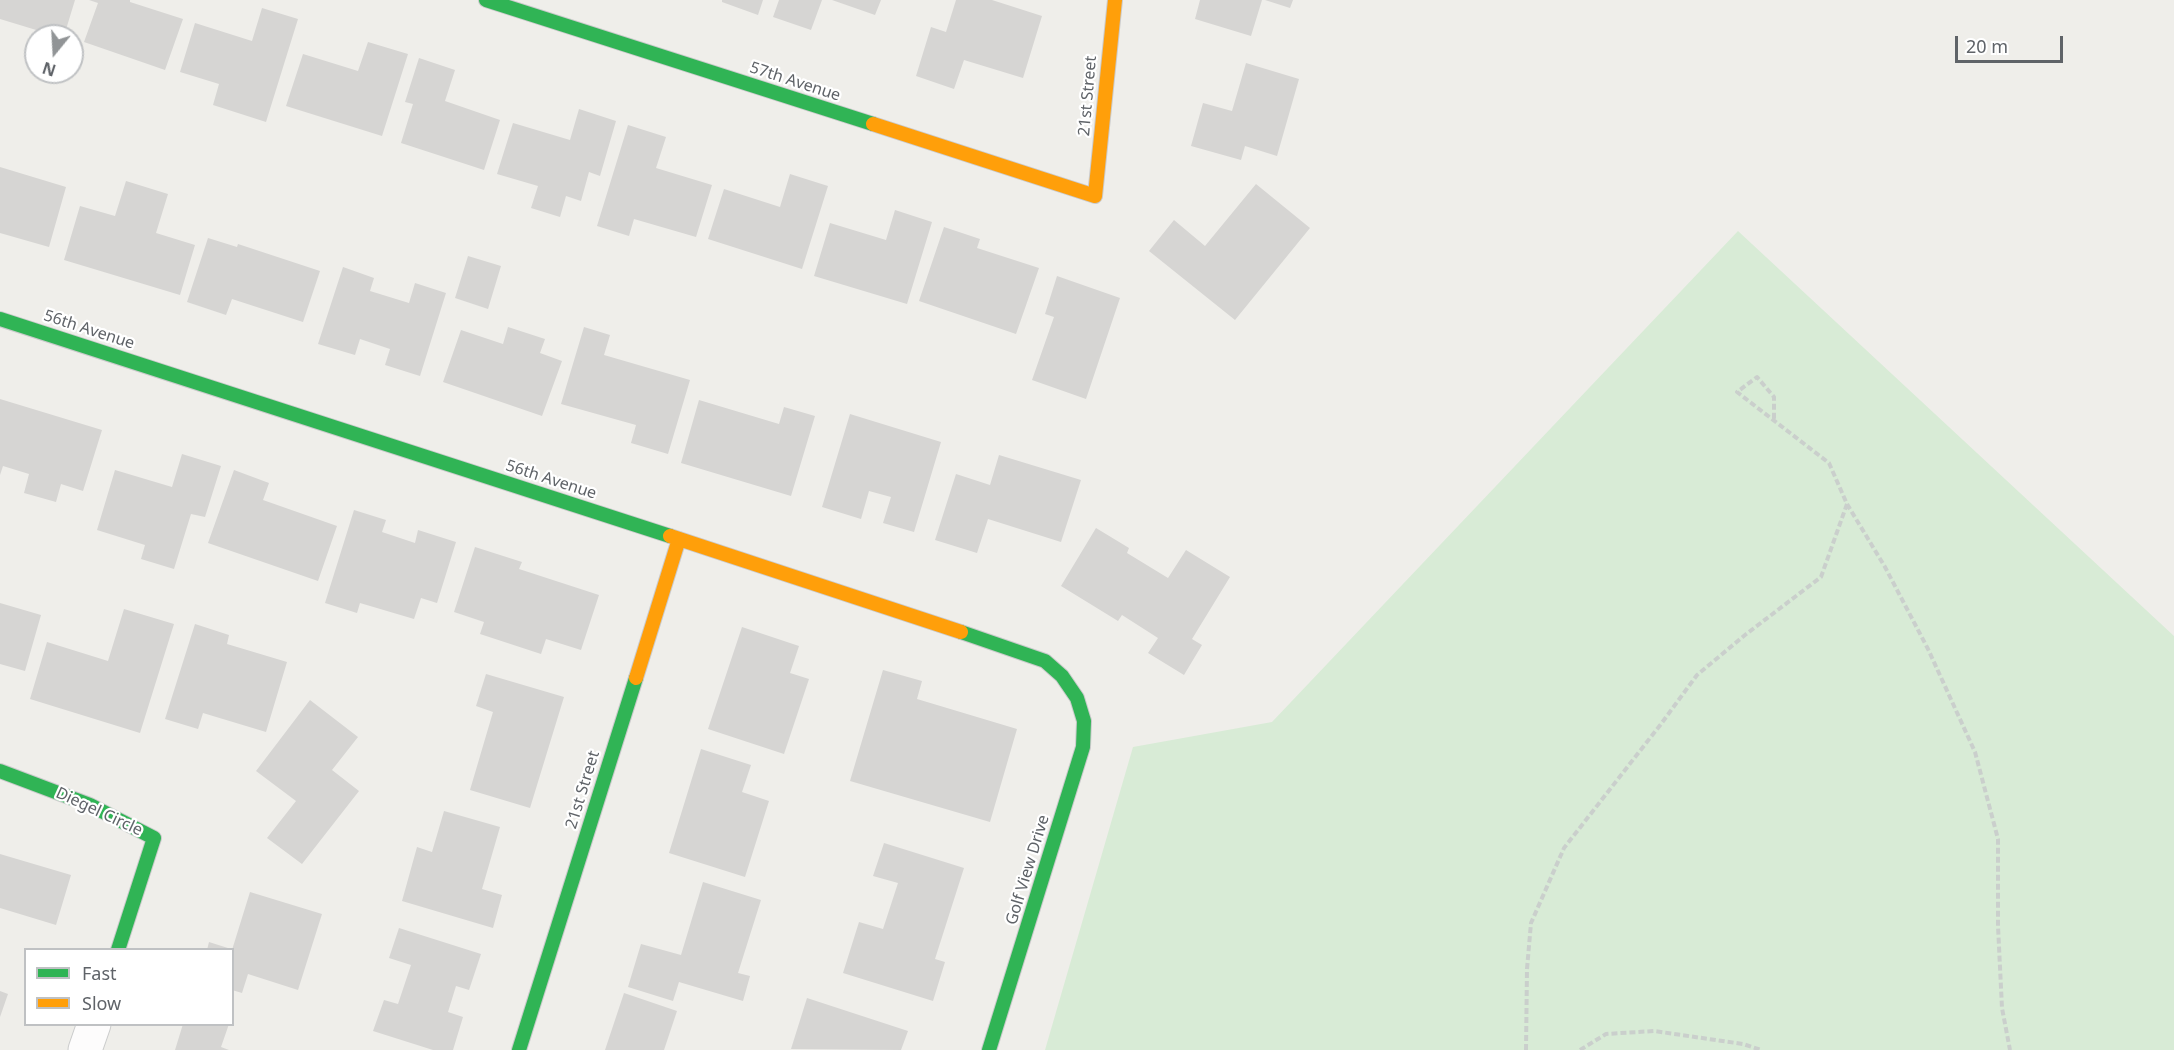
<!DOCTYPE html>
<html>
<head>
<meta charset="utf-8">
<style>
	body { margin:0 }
	#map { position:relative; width:2174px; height:1050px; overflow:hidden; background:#efeeea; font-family:"Noto Sans",sans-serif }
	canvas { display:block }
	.legend { position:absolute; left:24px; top:948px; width:210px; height:78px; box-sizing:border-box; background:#fff; border:2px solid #bfc1c3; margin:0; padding:8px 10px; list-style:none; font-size:18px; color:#5f6368 }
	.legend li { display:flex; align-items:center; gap:12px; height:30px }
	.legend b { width:30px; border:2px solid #bfc1c3 }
	.north { position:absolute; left:24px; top:24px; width:60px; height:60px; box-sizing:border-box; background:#fff; border:2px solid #bfc1c3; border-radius:50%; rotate:198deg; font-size:16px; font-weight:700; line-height:24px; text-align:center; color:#5f6368 }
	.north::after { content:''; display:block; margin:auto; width:21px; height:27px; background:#919496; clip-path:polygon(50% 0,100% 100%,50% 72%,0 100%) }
	.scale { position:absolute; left:1955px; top:36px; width:108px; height:27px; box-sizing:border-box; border:3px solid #5f6368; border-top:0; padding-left:8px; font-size:18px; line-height:21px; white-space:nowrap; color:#5f6368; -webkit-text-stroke:4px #fff; paint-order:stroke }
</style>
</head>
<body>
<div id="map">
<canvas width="2174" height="1050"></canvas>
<ul class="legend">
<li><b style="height:8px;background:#30b455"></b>Fast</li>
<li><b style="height:8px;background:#ff9f0a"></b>Slow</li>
</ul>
<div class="north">N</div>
<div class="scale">20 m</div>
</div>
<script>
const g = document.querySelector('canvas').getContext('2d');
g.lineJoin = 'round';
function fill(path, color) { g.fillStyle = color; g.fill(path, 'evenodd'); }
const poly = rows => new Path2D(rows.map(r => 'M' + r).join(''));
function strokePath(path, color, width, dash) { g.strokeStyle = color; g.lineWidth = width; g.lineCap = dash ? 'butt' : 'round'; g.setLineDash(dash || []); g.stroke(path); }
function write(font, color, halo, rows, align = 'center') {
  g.font = font + ' "Noto Sans",sans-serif'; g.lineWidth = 4.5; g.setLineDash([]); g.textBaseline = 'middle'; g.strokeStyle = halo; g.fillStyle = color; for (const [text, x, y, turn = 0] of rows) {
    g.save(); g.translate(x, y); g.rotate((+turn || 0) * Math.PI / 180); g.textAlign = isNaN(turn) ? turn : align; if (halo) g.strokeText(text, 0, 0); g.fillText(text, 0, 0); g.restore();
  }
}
fill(poly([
	[1738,231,2174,636,2174,1050,1045,1050,1133,747,1272,722]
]), '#d8ebd6');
fill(poly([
	[0,0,75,0,64,36,56,36,0,19],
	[89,0,130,0,130,2,183,19,165,70,84,42,98,3],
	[722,0,763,0,758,15,722,2],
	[779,0,822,0,811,30,773,17],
	[832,0,881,0,875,15],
	[956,0,992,0,1042,16,1023,78,964,60,954,89,916,76,931,27,946,32],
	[1200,0,1262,0,1251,36,1195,19],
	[1265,0,1293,0,1290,8],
	[262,8,298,19,266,122,213,105,219,84,180,72,195,23,252,41],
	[368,42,408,54,382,136,286,106,303,54,358,71],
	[419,58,455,70,445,101,500,120,484,170,401,143,413,104,405,102],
	[1246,63,1299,79,1277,156,1245,146,1241,160,1191,146,1203,103,1232,111],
	[579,109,616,121,600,176,589,172,581,201,566,196,560,217,531,208,538,186,497,174,513,123,570,140],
	[628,125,666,137,656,168,712,185,696,237,634,219,629,236,597,226],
	[0,167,66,187,49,247,0,233],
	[790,174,828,186,802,269,708,239,724,189,780,207],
	[126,181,168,194,156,233,195,245,180,295,64,260,80,206,115,216],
	[1256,184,1310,228,1235,320,1149,251,1174,220,1205,246],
	[895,210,932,222,907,304,814,276,830,223,886,240],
	[944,227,980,239,977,248,1039,268,1016,334,919,301],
	[208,238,237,247,238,244,320,271,303,322,232,299,226,315,187,302],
	[468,256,501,266,488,309,455,298],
	[343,267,374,278,370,291,409,303,415,283,446,293,420,376,385,365,390,349,360,339,355,355,318,344],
	[1057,276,1120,298,1086,399,1032,380,1054,317,1045,314],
	[508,327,545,339,540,353,562,361,542,416,443,382,461,330,503,344],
	[584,327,610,335,604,355,690,380,668,454,631,443,636,425,561,404],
	[0,399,102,430,83,491,61,484,56,502,24,493,29,474,3,466,0,475],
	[699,400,779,424,784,407,815,416,791,496,681,463],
	[850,414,941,442,914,532,883,523,891,497,869,491,861,519,822,507],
	[182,454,221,466,205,517,191,514,174,569,141,559,145,545,97,530,115,470,172,487],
	[999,455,1081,480,1061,542,988,519,977,553,935,540,956,474,990,485],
	[234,470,269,483,263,500,337,526,318,581,208,543],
	[354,510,386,520,382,532,415,543,418,530,456,542,437,603,421,598,414,619,360,603,357,613,325,603],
	[1096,528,1129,548,1127,553,1168,578,1186,550,1230,577,1192,639,1202,645,1184,675,1148,653,1158,638,1122,615,1118,621,1061,586],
	[475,547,522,562,519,569,599,595,581,650,546,639,541,654,480,634,484,622,454,612],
	[0,603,41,615,25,671,0,664],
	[124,609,174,624,140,733,30,699,47,642,108,661],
	[195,624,229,635,227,644,287,662,266,732,203,713,198,729,165,719],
	[742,627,799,646,790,673,809,679,784,754,708,729],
	[883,670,922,681,917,699,1017,729,990,822,850,781],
	[486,674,564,697,530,808,470,790,493,712,476,706],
	[310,700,358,737,332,770,359,791,302,864,267,838,296,801,256,771],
	[701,749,751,765,742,792,769,801,745,877,669,853],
	[444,811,500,827,482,889,502,895,493,928,402,901,417,847,432,852],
	[884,843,964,868,935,959,945,962,933,1001,843,973,859,922,883,929,898,883,873,876],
	[0,854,71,875,56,925,0,908],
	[703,882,761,900,738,973,750,976,743,1001,679,982,673,1001,628,987,641,944,681,955],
	[250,892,322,914,298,990,248,974,242,993,232,990,232,950],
	[399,928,481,954,469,990,456,986,448,1012,463,1017,453,1050,433,1050,373,1031,384,1000,398,1004,411,965,389,958],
	[209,942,231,949,231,950,207,950],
	[0,991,8,994,0,1017],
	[624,993,677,1011,664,1050,605,1050],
	[807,998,908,1031,901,1050,791,1049],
	[183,1024,229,1024,221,1047,229,1050,175,1050]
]), '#d6d5d3');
const street = poly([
	[85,1050,94,1024]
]);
const fast = poly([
	[486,0,873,124],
	[0,319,670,536],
	[961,632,1045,661,1062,676,1077,698,1084,721,1083,747,989,1050],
	[0,771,90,805,154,838,118,950],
	[519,1050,636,678]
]);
const slow = poly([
	[873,124,1095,196,1115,0],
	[670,536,961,632],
	[636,678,679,539]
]);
strokePath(street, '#cbcccc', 35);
strokePath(fast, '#cacacb', 16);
strokePath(slow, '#cacacb', 16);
strokePath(poly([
	[1847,504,1885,567,1928,649,1975,752,1998,839,1998,926,2002,1008,2010,1050],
	[1526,1050,1527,969,1531,923,1564,848,1661,724,1697,675,1745,635,1821,577,1847,504,1829,463,1737,392,1757,377,1774,397,1774,419],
	[1580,1050,1606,1034,1654,1031,1743,1044,1761,1050]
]), '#cacfcc', 4, [6, 3]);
strokePath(street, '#fdfcfc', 33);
strokePath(fast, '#30b455', 14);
strokePath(slow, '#ff9f0a', 14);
write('16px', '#5f6368', '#fff', [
	["57th Avenue",795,82,18],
	["21st Street",1088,96,-85],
	["56th Avenue",89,330,18],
	["56th Avenue",551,480,18],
	["21st Street",583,790,-73],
	["Diegel Circle",99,812,25],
	["Golf View Drive",1028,870,-73]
]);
</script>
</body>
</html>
